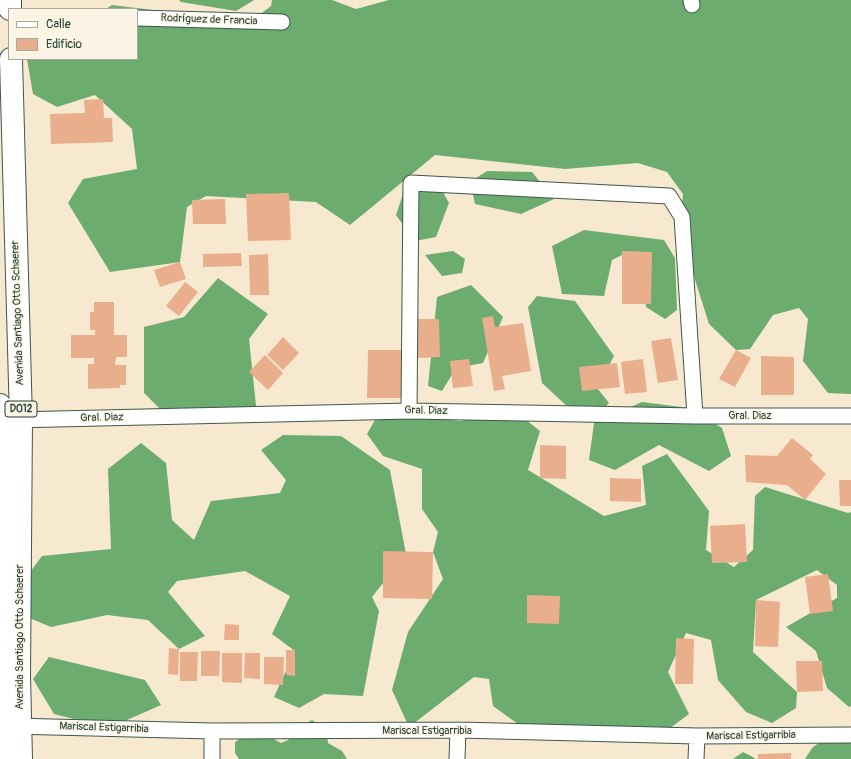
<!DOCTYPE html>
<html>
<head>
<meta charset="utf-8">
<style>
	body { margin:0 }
	#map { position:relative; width:851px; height:759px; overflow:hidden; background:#f7e8d0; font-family:Pangolin,sans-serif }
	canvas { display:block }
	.legend { position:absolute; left:8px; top:8px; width:130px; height:52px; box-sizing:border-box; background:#fcf5e5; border:1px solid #a4ab9e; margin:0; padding:5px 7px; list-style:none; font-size:12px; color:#1f3d34 }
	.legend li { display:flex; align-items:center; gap:8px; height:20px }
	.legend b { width:20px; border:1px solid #a4ab9e }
</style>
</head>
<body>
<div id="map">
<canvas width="851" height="759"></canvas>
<ul class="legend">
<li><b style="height:5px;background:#fff"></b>Calle</li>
<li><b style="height:11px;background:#e9ae8b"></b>Edificio</li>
</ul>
</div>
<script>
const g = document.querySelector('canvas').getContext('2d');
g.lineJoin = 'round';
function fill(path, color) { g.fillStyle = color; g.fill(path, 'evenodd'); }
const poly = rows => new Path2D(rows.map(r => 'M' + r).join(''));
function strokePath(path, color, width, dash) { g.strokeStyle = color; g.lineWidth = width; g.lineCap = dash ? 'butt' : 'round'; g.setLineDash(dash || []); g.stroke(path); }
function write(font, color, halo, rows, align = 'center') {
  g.font = font + ' Pangolin,sans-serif'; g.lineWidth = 3; g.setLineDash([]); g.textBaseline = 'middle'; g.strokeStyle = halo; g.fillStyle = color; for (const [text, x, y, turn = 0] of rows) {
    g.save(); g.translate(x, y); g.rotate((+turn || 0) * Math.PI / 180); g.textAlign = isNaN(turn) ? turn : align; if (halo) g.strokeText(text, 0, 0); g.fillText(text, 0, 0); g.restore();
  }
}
fill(poly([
	[179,0,254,0,236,11,181,2],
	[272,0,332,0,356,9,389,0,851,0,851,394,828,393,803,361,808,319,799,308,773,315,750,349,736,350,709,324,680,232,683,194,667,172,638,163,565,169,435,155,350,225,316,202,206,196,187,207,180,262,110,272,68,203,83,179,137,169,132,129,95,95,57,107,33,94,27,59,137,59,137,9,106,9,112,5,250,22,271,6],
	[487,171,532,172,554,199,521,214,475,204,470,182],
	[438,183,449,203,436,237,415,241,396,215,403,194],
	[584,230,664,240,675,258,677,310,665,319,646,307,644,271,624,254,612,260,604,296,562,294,552,246],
	[453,251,465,259,462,273,442,276,425,255],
	[218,278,268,314,249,339,257,415,174,423,144,393,144,327,184,317],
	[471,285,503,317,483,363,456,368,442,391,428,386,437,297],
	[537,296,575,301,614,356,606,371,583,370,609,403,597,415,569,408,542,383,528,307],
	[642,402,689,408,722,428,731,456,709,471,659,445,615,470,589,460,594,423],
	[380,411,460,421,516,412,540,431,528,470,604,516,646,505,642,466,667,454,709,511,706,550,734,567,753,550,755,496,765,487,848,513,851,512,851,706,849,707,827,688,816,651,786,627,837,598,837,585,817,570,756,600,753,652,797,692,796,708,772,723,746,712,718,680,711,640,686,633,668,672,689,714,666,731,518,724,493,706,489,679,474,677,409,727,392,690,408,632,443,579,433,552,438,532,422,509,422,469,383,456,367,434],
	[283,435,341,436,390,470,406,554,372,597,379,611,363,696,324,694,299,708,274,697,295,651,272,634,290,596,245,571,177,581,168,592,205,636,179,649,148,620,107,615,51,627,27,617,25,579,42,556,111,549,108,469,141,443,166,463,172,520,194,540,211,501,280,493,286,480,261,450],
	[49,657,145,680,161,705,109,728,54,714,33,679],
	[312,720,323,727,327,733,328,743,342,751,347,759,239,759,235,753,235,742,246,735,270,737,281,743,288,740,298,728],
	[851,738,851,759,805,759,812,748,820,742,834,743],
	[743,752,753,757,755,759,733,759]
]), '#6cac6f');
fill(poly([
	[103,99,104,118,112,118,113,142,51,144,50,114,85,113,84,100],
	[289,193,291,240,248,241,246,194],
	[225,199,226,224,193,224,192,200],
	[622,251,652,252,651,304,622,304],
	[241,253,242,266,203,267,203,254],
	[268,254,269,295,250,295,249,255],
	[180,262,186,279,160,287,154,270],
	[185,282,198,292,179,316,166,306],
	[94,302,114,302,114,335,127,335,127,357,116,357,115,365,126,365,126,385,120,385,120,388,88,389,88,364,94,364,94,358,71,358,71,335,95,335,95,330,90,330,90,312,94,312],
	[493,316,495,327,523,323,531,371,502,376,505,389,494,391,482,318],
	[417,319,439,319,440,357,418,358],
	[283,337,299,353,283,370,267,355],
	[671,338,678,380,658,383,651,341],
	[368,350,403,350,402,398,367,398],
	[736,350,751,358,735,387,719,379],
	[265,355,283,373,268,390,249,372],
	[761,356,794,357,794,395,761,395],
	[469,359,473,386,453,388,450,361],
	[643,359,647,392,625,394,621,362],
	[617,363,620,387,582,391,579,367],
	[792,438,813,455,810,459,826,474,805,500,787,485,746,482,745,455,777,456],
	[540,445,566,446,566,479,540,478],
	[610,478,641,479,641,502,610,501],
	[839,480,851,480,851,506,840,506],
	[745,524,747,562,712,563,710,526],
	[383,551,433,552,432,599,383,598],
	[828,574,833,611,810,614,805,577],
	[527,595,560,596,559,624,527,623],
	[756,600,780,602,778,647,755,646],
	[225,624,239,625,239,640,224,640],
	[676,638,694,639,693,684,675,684],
	[169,648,179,649,178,675,168,674],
	[286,650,295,650,295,676,286,675],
	[201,651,220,651,219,676,201,676],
	[180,652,198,652,197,681,180,681],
	[222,653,242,653,242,683,222,682],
	[245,653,260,653,260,679,244,678],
	[264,657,284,657,283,685,264,684],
	[796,661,822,661,823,691,797,692],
	[791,753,791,759,758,759,758,754]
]), '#e9ae8b');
const minor = poly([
	[691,0,692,5],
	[137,18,282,22],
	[409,411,411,183,669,196,682,217,695,416],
	[12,420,409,411,695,416,851,416],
	[12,726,212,731,458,730,697,736,851,735],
	[212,731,212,759],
	[457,759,458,730],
	[696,759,697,736]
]);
const primary = poly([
	[10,0,10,9],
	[11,59,21,420,19,675,21,759],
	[0,405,4,759]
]);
strokePath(minor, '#3f574b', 17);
strokePath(primary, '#3f574b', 24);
strokePath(minor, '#fff', 15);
strokePath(primary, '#fff', 22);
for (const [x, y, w] of [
	[21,409,32]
]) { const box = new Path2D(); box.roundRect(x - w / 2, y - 8, w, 16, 3); g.fillStyle = '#fcf5e5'; g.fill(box); strokePath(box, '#1f3d34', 1); }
write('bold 10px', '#1f3d34', null, [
	["D012",21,409]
]);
write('11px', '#1f3d34', '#fcf5e5', [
	["Rodríguez de Francia",209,20,2],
	["Avenida Santiago Otto Schaerer",18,313,-92],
	["Gral. Diaz",426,411,1],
	["Gral. Diaz",750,416],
	["Gral. Diaz",102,418,-1],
	["Avenida Santiago Otto Schaerer",20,637,-90],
	["Mariscal Estigarribia",104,728,2],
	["Mariscal Estigarribia",427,731],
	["Mariscal Estigarribia",751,736,-1]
]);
</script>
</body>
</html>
